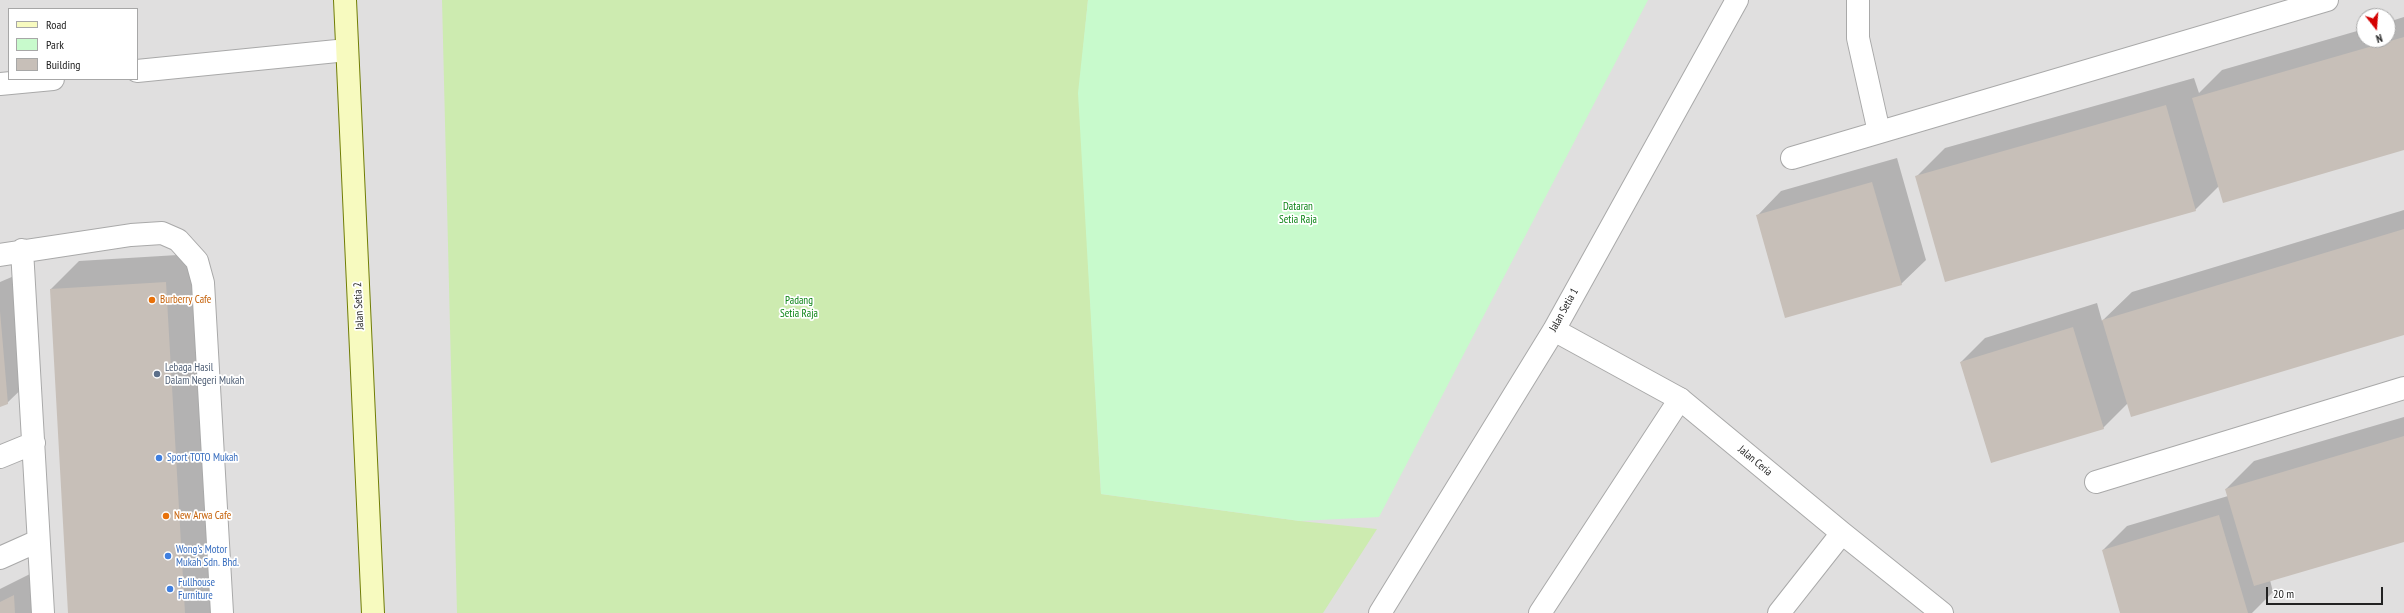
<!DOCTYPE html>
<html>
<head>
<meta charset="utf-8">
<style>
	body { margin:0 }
	#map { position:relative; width:2404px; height:613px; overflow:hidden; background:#f2efe9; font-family:"PT Sans Narrow",sans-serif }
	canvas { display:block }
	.legend { position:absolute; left:8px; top:8px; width:130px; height:72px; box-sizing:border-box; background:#fff; border:1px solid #a7a7a7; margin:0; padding:5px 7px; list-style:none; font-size:12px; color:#222 }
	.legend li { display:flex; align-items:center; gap:8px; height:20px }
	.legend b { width:20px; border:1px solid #a7a7a7 }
	.north { position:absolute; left:2356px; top:8px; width:40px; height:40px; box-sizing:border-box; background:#fff; border:1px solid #a7a7a7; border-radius:50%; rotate:163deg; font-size:11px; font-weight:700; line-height:16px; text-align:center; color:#222 }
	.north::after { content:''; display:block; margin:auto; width:14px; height:18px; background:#d40000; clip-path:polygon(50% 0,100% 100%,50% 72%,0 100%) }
	.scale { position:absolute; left:2266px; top:587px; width:117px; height:18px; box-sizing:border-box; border:2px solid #222; border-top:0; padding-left:5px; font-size:12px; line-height:14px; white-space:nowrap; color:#222; -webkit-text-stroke:3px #fff; paint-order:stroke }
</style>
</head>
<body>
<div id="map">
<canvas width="2404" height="613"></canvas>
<ul class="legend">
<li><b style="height:5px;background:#f7fabf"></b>Road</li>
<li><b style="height:11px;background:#c8facc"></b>Park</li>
<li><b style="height:11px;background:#c7bfb8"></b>Building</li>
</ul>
<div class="north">N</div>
<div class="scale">20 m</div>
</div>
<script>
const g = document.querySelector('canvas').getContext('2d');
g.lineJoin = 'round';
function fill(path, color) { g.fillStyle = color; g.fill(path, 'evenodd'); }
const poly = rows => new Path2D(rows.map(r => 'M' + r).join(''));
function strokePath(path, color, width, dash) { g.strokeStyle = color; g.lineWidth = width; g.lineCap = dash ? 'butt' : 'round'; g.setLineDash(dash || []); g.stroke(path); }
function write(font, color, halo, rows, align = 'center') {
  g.font = font + ' "PT Sans Narrow",sans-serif'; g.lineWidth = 3.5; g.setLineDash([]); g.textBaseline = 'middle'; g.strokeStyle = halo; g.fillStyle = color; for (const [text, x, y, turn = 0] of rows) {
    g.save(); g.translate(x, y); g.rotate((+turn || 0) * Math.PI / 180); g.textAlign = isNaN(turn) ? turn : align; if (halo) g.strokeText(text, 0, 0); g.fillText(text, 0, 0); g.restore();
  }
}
fill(poly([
	[0,0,2404,0,2404,613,0,613],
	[9,9,137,9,137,79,9,79],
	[2364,16,2388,16,2388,40,2364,40]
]), '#e0dfdf');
fill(poly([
	[442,0,1088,0,1079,93,1101,494,1300,521,1377,529,1323,613,457,613]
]), '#cdebb0');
fill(poly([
	[1088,0,1648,0,1379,517,1300,521,1101,494,1078,93]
]), '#c8facc');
fill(poly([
	[2404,17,2404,149,2219,186,2195,210,1917,176,1945,148,2194,78,2199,93,2222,70,2364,29,2364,40,2388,40,2388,22],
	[1897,158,1926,260,1901,284,1757,216,1781,191],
	[2404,210,2404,334,2128,403,2103,428,1961,362,1985,338,2097,303,2102,321,2132,292],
	[194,254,214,613,69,613,51,289,79,261],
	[28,270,36,375,7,403,0,406,0,282],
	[2404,417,2404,541,2270,580,2273,592,2252,613,2121,613,2103,550,2127,526,2228,496,2226,489,2254,461],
	[42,568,44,613,0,613,0,589]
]), '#0003');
fill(poly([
	[2404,37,2404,150,2223,203,2192,98],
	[2166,105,2196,211,1945,282,1915,176],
	[1872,182,1902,285,1785,318,1756,215],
	[2404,229,2404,335,2131,417,2102,320],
	[166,282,185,613,68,613,50,289],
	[0,311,8,404,0,407],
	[2073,327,2104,429,1991,463,1960,362],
	[2404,436,2404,542,2254,586,2225,489],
	[2219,515,2248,613,2120,613,2102,550],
	[14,595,15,613,0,613,0,602]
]), '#c7bfb8');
const lane = poly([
	[137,71,347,50],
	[0,84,53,79],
	[22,250,43,613],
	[0,255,131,235,162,233,178,240,197,261,203,283,222,613],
	[0,457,34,443],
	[0,558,38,541],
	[1540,613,1680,399]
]);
const street = poly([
	[1858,0,1858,38,1879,132],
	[1792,158,2327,0],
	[1554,330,1680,399,1842,533,1942,613],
	[2096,482,2404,388],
	[1380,613,1554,330,1737,0],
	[1779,613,1842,533]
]);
const secondary = poly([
	[345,0,373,613]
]);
strokePath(lane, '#a9a9a9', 24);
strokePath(street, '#a9a9a9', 24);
strokePath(secondary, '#707d05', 24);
strokePath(lane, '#fff', 22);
strokePath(street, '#fff', 22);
strokePath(secondary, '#f7fabf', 22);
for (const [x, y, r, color] of [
	[152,300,4,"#e8710a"],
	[157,374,4,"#5c6f8a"],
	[159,458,4,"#3f7fe0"],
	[166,516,4,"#e8710a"],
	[168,556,4,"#3f7fe0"],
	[170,589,4,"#3f7fe0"]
]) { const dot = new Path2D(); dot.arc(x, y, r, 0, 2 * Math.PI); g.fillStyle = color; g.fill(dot); strokePath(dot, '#fff', 1.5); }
write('11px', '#0c8416', '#fff', [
	["Dataran",1298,207],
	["Setia Raja",1298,220],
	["Padang",799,301],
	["Setia Raja",799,314]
]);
write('11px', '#c56008', '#fff', [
	["Burberry Cafe",160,300],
	["New Arwa Cafe",174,516]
], 'left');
write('11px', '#222', '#fff', [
	["Jalan Setia 2",359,306,-93],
	["Jalan Setia 1",1564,310,-61],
	["Jalan Ceria",1755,461,40]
]);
write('11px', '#4e5e75', '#fff', [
	["Lebaga Hasil",165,368],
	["Dalam Negeri Mukah",165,381]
], 'left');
write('11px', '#366cbe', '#fff', [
	["Sport TOTO Mukah",167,458],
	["Wong's Motor",176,550],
	["Mukah Sdn. Bhd.",176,563],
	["Fullhouse",178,583],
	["Furniture",178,596]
], 'left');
</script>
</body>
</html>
